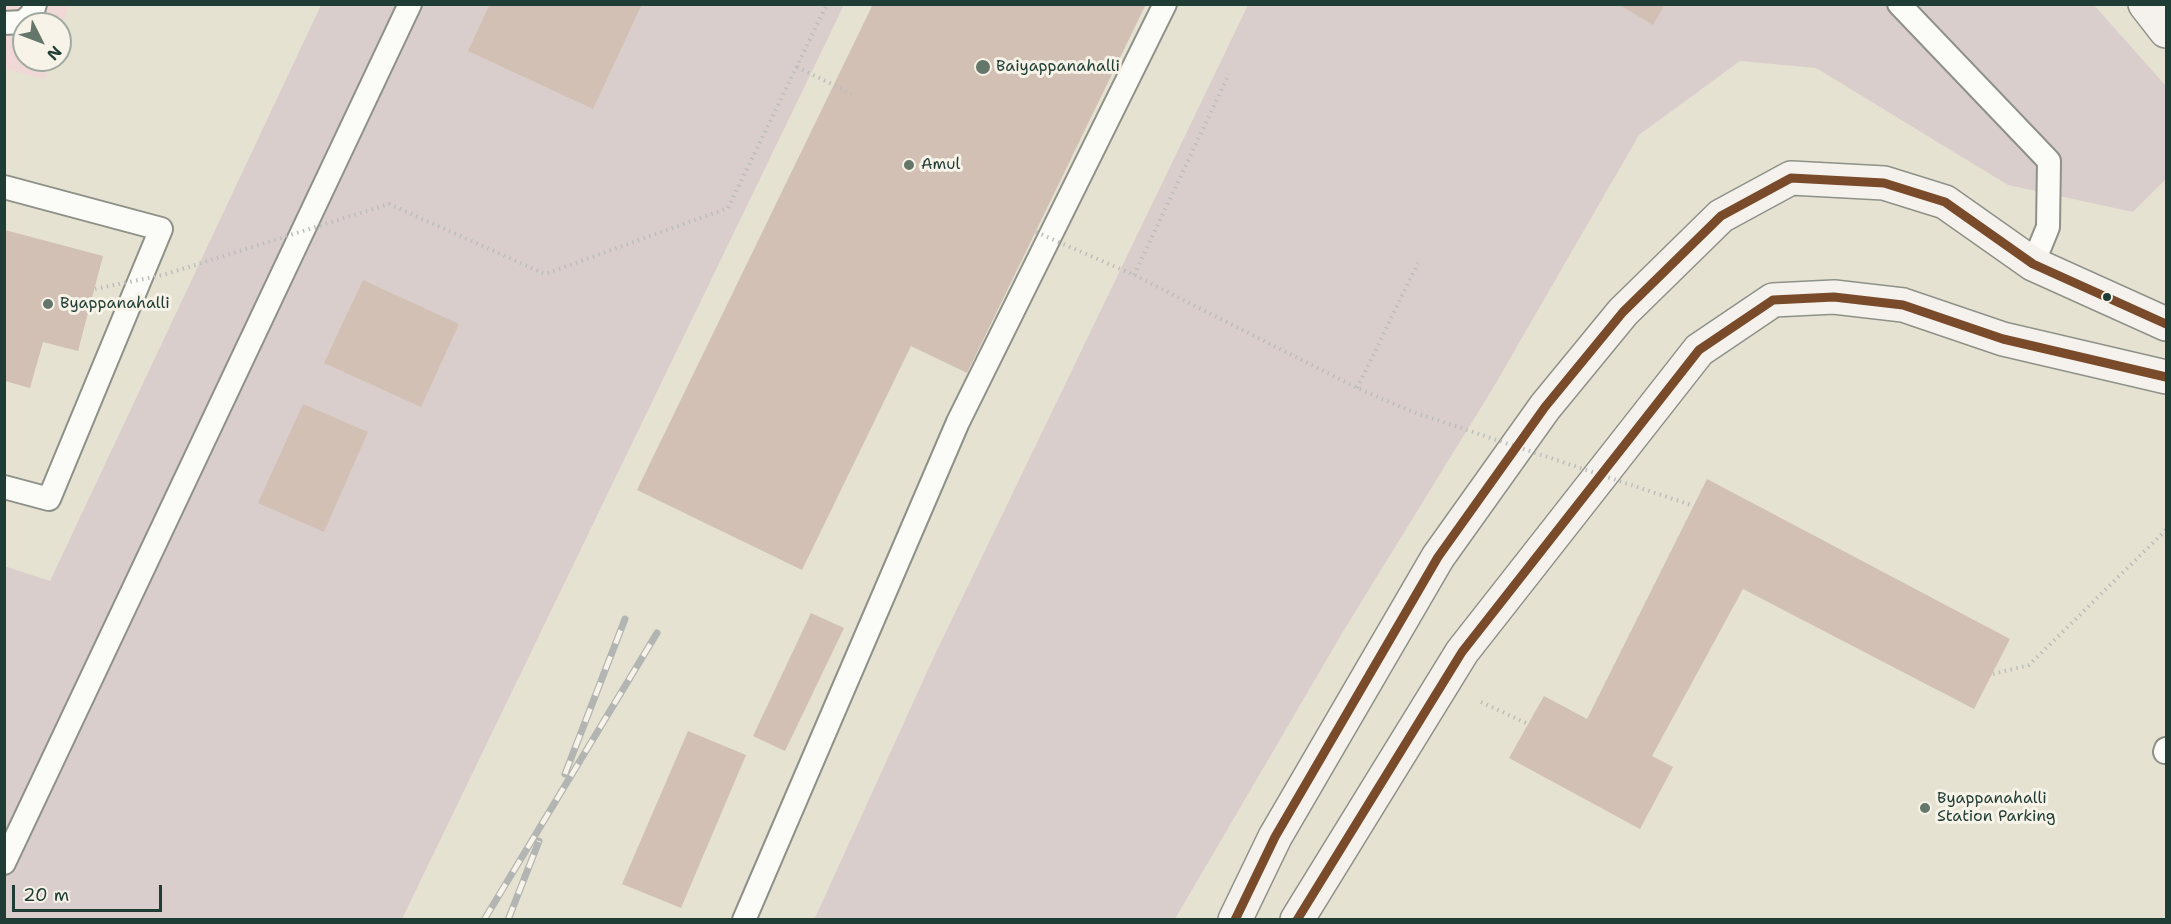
<!DOCTYPE html>
<html>
<head>
<meta charset="utf-8">
<style>
	body { margin:0 }
	#map { position:relative; width:2171px; height:924px; overflow:hidden; background:#e6e2d2; font-family:"Shantell Sans",sans-serif }
	canvas { display:block }
	.frame { position:absolute; inset:0; border:6px solid #1f3d34; pointer-events:none }
	.north { position:absolute; left:12px; top:12px; width:60px; height:60px; box-sizing:border-box; background:#f7f3e8; border:2px solid #a1aaa0; border-radius:50%; rotate:132deg; font-size:16px; font-weight:700; line-height:24px; text-align:center; color:#1f3d34 }
	.north::after { content:''; display:block; margin:auto; width:21px; height:27px; background:#65776b; clip-path:polygon(50% 0,100% 100%,50% 72%,0 100%) }
	.scale { position:absolute; left:12px; top:885px; width:150px; height:27px; box-sizing:border-box; border:3px solid #1f3d34; border-top:0; padding-left:8px; font-size:18px; line-height:21px; white-space:nowrap; color:#1f3d34; -webkit-text-stroke:4px #f7f3e8; paint-order:stroke }
</style>
</head>
<body>
<div id="map">
<canvas width="2171" height="924"></canvas>
<div class="frame"></div>
<div class="north">N</div>
<div class="scale">20 m</div>
</div>
<script>
const g = document.querySelector('canvas').getContext('2d');
g.lineJoin = 'round';
function fill(path, color) { g.fillStyle = color; g.fill(path, 'evenodd'); }
const poly = rows => new Path2D(rows.map(r => 'M' + r).join(''));
function strokePath(path, color, width, dash) { g.strokeStyle = color; g.lineWidth = width; g.lineCap = dash ? 'butt' : 'round'; g.setLineDash(dash || []); g.stroke(path); }
function write(font, color, halo, rows, align = 'center') {
  g.font = font + ' "Shantell Sans",sans-serif'; g.lineWidth = 6; g.setLineDash([]); g.textBaseline = 'middle'; g.strokeStyle = halo; g.fillStyle = color; for (const [text, x, y, turn = 0] of rows) {
    g.save(); g.translate(x, y); g.rotate((+turn || 0) * Math.PI / 180); g.textAlign = isNaN(turn) ? turn : align; if (halo) g.strokeText(text, 0, 0); g.fillText(text, 0, 0); g.restore();
  }
}
fill(poly([
	[5,5,69,5,60,33,60,24,24,24,24,60,51,60,45,79,5,69]
]), '#efd8d5');
fill(poly([
	[321,5,844,5,402,919,5,919,4,566,50,581],
	[1248,5,2094,5,2166,86,2166,179,2133,212,2008,185,1816,68,1740,61,1639,135,1493,388,1344,630,1175,919,814,920,937,650]
]), '#dacecd');
fill(poly([
	[490,4,642,4,593,109,468,51],
	[873,4,1146,4,967,373,911,346,802,570,637,490],
	[1618,4,1665,4,1653,25],
	[5,230,103,256,78,351,43,342,30,388,5,381],
	[363,280,459,324,421,407,324,363],
	[303,404,368,432,324,532,258,503],
	[1707,479,2010,639,1974,709,1743,589,1652,756,1673,767,1640,829,1509,758,1544,696,1587,719],
	[811,613,844,628,785,751,753,736],
	[688,731,746,755,681,908,622,884]
]), '#d1c0b3');
const lane = poly([
	[1899,4,2049,161,2048,227,2033,264],
	[4,23,23,22,32,14,35,4],
	[4,187,161,229,49,499,4,487],
	[2165,752,2166,749],
	[4,863,410,4],
	[744,920,958,422,1165,4]
]);
const secondary = poly([
	[2145,4,2166,31],
	[1235,920,1275,837,1438,557,1545,407,1623,312,1721,216,1791,178,1884,183,1945,202,2033,264,2166,324],
	[1297,920,1462,652,1699,350,1773,300,1834,297,1903,305,2003,339,2166,377]
]);
strokePath(lane, '#8e9187', 26);
strokePath(secondary, '#8e9187', 36);
strokePath(poly([
	[797,67,852,94],
	[1134,275,1229,74],
	[1357,388,1418,263],
	[1993,674,2029,665,2166,530],
	[1481,702,1528,724]
]), '#bcbebb', 4, [1.5, 4.5]);
strokePath(lane, '#fbfbf8', 22);
strokePath(secondary, '#f5f2ed', 33);
const rail = poly([
	[565,774,625,619],
	[484,920,657,633],
	[508,920,539,841]
]);
strokePath(rail, '#b2b5b2', 7);
strokePath(rail, '#f7f3e8', 4.5, [14]);
strokePath(poly([
	[1036,232,1134,275,1357,388,1413,412,1694,506],
	[95,289,163,275,389,204,545,274,728,208,827,4]
]), '#bcbebb', 4, [1.5, 4.5]);
strokePath(poly([
	[1235,920,1275,837,1438,557,1545,407,1623,312,1721,216,1791,178,1884,183,1945,202,2033,264,2166,324],
	[1297,920,1462,652,1699,350,1773,300,1834,297,1903,305,2003,339,2166,377]
]), '#7a4b2a', 9);
for (const [x, y, r, color] of [
	[983,67,8,"#65776b"],
	[909,165,6,"#65776b"],
	[2107,297,5,"#1f3d34"],
	[48,304,6,"#65776b"],
	[1925,808,6,"#65776b"]
]) { const dot = new Path2D(); dot.arc(x, y, r, 0, 2 * Math.PI); g.fillStyle = color; g.fill(dot); strokePath(dot, '#f7f3e8', 2); }
write('16px', '#1f3d34', '#f7f3e8', [
	["Baiyappanahalli",996,67],
	["Amul",921,165],
	["Byappanahalli",60,304],
	["Byappanahalli",1937,799],
	["Station Parking",1937,817]
], 'left');
</script>
</body>
</html>
